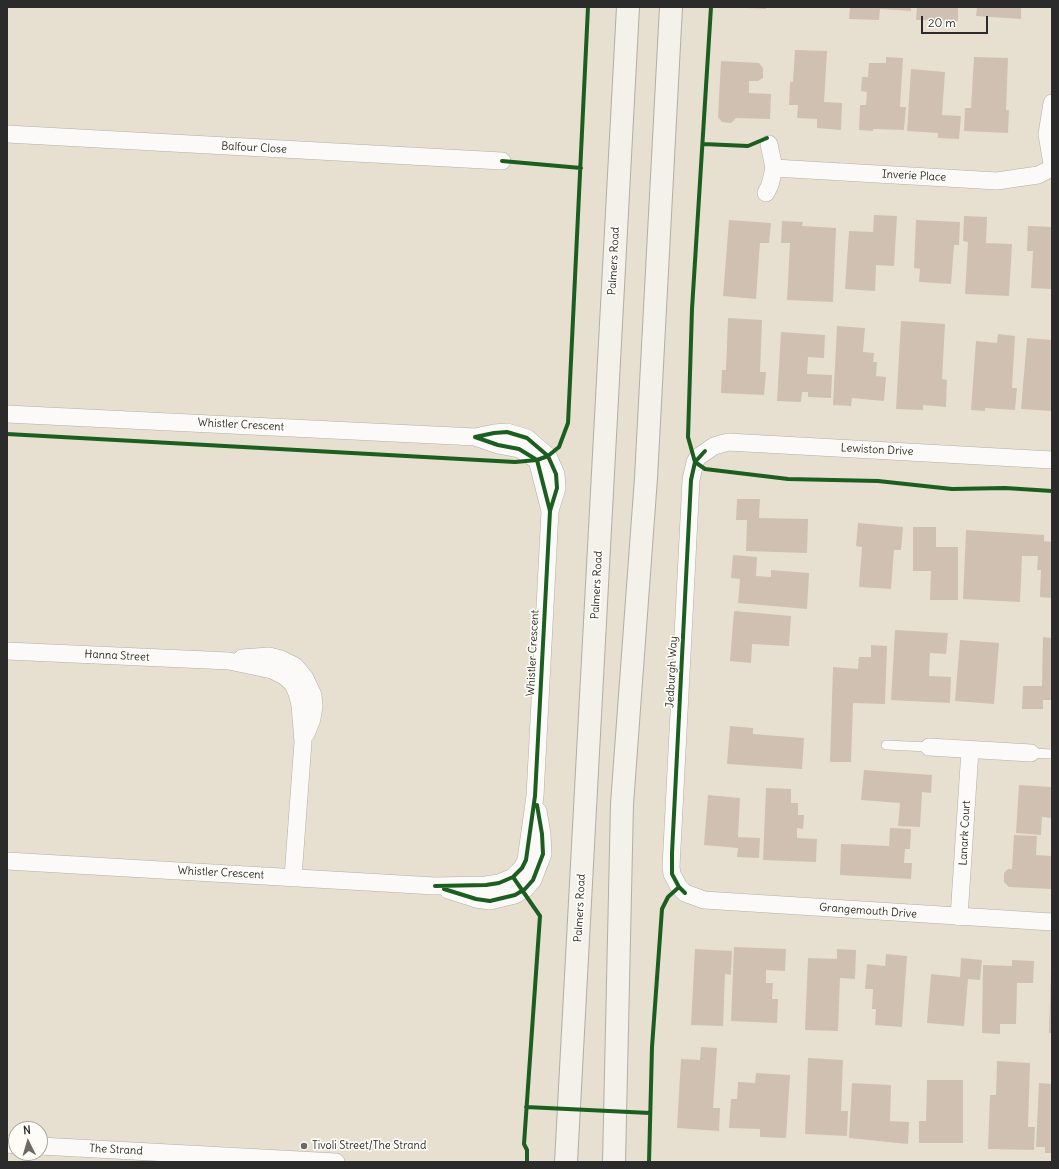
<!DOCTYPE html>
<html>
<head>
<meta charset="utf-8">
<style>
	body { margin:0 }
	#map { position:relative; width:1059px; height:1169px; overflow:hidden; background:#e7e0d1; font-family:Delius,sans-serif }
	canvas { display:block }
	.frame { position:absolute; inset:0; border:8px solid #2b2b2b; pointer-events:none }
	.north { position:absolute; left:8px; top:1121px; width:40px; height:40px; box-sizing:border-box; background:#fdfcf7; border:1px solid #a9a8a5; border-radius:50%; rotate:355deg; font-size:11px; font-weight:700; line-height:16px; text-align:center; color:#2b2b2b }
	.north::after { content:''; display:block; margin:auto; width:14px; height:18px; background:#6d6a65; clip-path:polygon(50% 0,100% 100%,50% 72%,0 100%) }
	.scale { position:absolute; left:921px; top:16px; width:67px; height:18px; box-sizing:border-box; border:2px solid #2b2b2b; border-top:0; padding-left:5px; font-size:12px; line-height:14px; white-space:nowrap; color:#2b2b2b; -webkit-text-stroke:3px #fdfcf7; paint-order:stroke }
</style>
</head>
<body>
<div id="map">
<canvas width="1059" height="1169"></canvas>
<div class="frame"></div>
<div class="north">N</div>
<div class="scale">20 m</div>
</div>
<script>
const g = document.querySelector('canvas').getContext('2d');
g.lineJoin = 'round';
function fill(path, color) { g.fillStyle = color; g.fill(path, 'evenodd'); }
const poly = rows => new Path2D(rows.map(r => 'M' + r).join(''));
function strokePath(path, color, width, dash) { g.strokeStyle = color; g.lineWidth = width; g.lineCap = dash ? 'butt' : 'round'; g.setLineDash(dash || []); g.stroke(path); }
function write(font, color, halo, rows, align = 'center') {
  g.font = font + ' Delius,sans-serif'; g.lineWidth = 3.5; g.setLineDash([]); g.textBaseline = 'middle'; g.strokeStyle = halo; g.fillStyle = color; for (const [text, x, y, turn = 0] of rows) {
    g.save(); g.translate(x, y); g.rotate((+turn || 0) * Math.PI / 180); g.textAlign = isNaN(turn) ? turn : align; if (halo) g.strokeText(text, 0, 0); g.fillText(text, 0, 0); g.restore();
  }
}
fill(poly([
	[747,7,766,7,766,9,746,8],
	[850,7,911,7,911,11,880,9,879,20,849,19],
	[917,7,958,7,958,21,916,20],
	[977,7,1021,7,1021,19,976,16],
	[795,50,827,51,824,102,842,103,841,130,817,128,817,119,797,118,798,105,789,105,790,82,793,82],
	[886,57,903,58,900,107,906,107,904,130,873,129,873,131,859,130,860,105,866,105,867,92,861,91,862,77,868,77,869,63,886,63],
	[974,57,1008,58,1006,110,1009,110,1008,133,964,131,965,108,971,108],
	[721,61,759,63,763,68,763,78,758,81,749,81,749,93,771,94,770,119,736,118,731,123,722,122,718,117],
	[911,69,945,72,942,115,961,116,959,139,938,138,938,133,907,131],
	[874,215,897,216,894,266,876,265,875,291,845,289,849,231,873,232],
	[964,216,987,217,986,243,1012,244,1009,296,965,294,968,242,963,241],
	[729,220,771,223,769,243,760,243,756,299,723,296],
	[916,220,960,222,959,245,954,245,951,284,919,282,920,269,914,268],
	[782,221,803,222,802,226,836,228,833,302,787,300,790,243,781,243],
	[1028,226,1052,227,1052,289,1031,288,1033,251,1027,251],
	[728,318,762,320,760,372,766,372,764,395,721,393,722,370,726,370],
	[901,321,945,324,942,379,947,380,946,407,923,405,923,410,896,409],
	[837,326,865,328,863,352,874,353,873,362,877,362,876,376,886,377,884,401,852,398,851,406,833,405],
	[781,332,825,335,824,358,808,357,807,374,832,375,831,398,808,397,808,392,802,392,801,402,777,401],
	[998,334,1015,336,1012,388,1017,388,1015,410,985,408,985,411,971,410,976,341,997,343],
	[1027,338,1052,340,1052,411,1021,409],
	[737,499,760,499,759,518,808,519,807,553,746,551,747,520,736,520],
	[858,523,903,527,901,550,894,550,891,589,859,587,862,547,856,546],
	[913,527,936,527,936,547,958,547,958,600,930,600,931,571,913,571],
	[966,530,1044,535,1044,541,1052,542,1052,598,1040,597,1041,570,1037,570,1038,556,1022,556,1020,602,963,599],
	[733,555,757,557,756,576,771,577,771,570,809,573,807,609,738,603,740,579,731,578],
	[734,611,791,616,789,646,752,644,751,663,730,661],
	[895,630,948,633,946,654,930,653,929,676,951,677,950,703,891,700],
	[1043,637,1052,638,1052,700,1043,700,1043,709,1022,709,1023,686,1042,686],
	[960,640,999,643,994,704,955,701],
	[871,645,887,646,885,704,853,703,851,762,830,762,833,667,858,669,859,657,871,657],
	[730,726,753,728,753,734,804,738,802,769,727,764],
	[864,770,932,775,931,793,922,792,920,827,898,826,900,803,861,800],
	[1019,785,1052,787,1052,818,1042,817,1041,835,1016,833],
	[766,788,791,789,791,803,798,803,798,815,804,815,803,829,797,828,797,838,817,839,816,862,763,860],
	[708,795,740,798,738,837,760,838,759,858,737,857,738,848,704,845],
	[890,828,911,829,910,849,905,849,904,863,912,863,911,879,840,875,841,844,889,846],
	[1014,835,1037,836,1036,855,1052,856,1052,889,1009,887,1004,882,1004,873,1008,869,1012,869],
	[734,947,786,949,785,971,766,970,766,983,773,983,772,999,778,999,777,1023,731,1021],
	[695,949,732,951,731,975,725,974,723,1026,691,1025],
	[837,949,856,950,855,979,840,978,838,1031,805,1030,808,958,837,959],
	[886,954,907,956,902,1027,875,1025,876,1009,872,1009,873,989,865,989,867,964,885,966],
	[961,958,982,960,980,980,968,979,964,1026,927,1023,931,974,960,977],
	[1012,960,1034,961,1033,983,1017,983,1016,1024,1000,1024,1000,1034,982,1033,983,965,1012,966],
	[1051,969,1052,969,1052,1033,1049,1033],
	[701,1047,717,1048,713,1108,720,1108,719,1131,677,1128,681,1059,700,1060],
	[808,1058,843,1060,841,1111,848,1111,847,1136,805,1134],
	[997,1061,1030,1063,1028,1127,1035,1127,1034,1150,988,1149,990,1095,996,1095],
	[756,1073,790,1075,786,1138,760,1137,760,1129,729,1128,731,1099,737,1099,738,1082,755,1083],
	[927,1080,963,1080,963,1143,919,1143,919,1121,926,1121],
	[852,1083,891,1085,890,1121,909,1122,908,1144,849,1138],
	[1039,1083,1052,1084,1052,1153,1045,1153,1045,1147,1036,1147]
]), '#d0c0b1');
const lane = poly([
	[886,745,929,747],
	[1031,753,1052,754]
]);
const street = poly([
	[1052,103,1047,134,1052,164],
	[7,134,502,161],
	[774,168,997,181,1038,175,1052,168],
	[766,193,770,185,774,168,769,144],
	[7,414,475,437,494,433,507,432,527,438,548,456,556,474,557,488,550,511,535,796,526,860,522,868,513,877,499,883,486,885,435,886,7,861],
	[475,437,498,445,519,449,537,460,550,511],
	[1052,460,728,442,714,446,698,457,695,462,691,480,671,867,672,874,679,887,685,893,704,900,1052,922],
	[7,651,229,661,272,670,284,676,293,684,297,693,300,705,303,742,293,877],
	[242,658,269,656,281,659,295,666,305,678,313,695,314,706,312,719,306,734],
	[929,747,1031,753],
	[448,890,476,899,490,901,515,895,525,889,533,880,543,854,542,834,538,811],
	[959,917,970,750],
	[7,1144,16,1145],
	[40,1146,336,1162]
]);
const secondary = poly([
	[566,1162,628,7],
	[614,1162,622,804,646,478,671,7]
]);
strokePath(lane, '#b2aea4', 10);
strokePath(street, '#b2aea4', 18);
strokePath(secondary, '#b2aea4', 24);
strokePath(lane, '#fbfaf8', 9);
strokePath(street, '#fbfaf8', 17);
strokePath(secondary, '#f4f0ea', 22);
strokePath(poly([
	[711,7,692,309,688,437,695,462,705,469,788,479,878,481,952,489,1005,488,1052,491],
	[703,144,748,146,767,138],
	[502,161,581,168],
	[7,434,515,462,537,460,548,456,559,447,568,423,588,7],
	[475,437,498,445,519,449,537,460,550,511],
	[513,877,540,916,524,1144,527,1150,527,1162],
	[435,886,486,885,499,883,513,877,522,868,526,860,535,796,550,511,557,488,556,474,548,456,527,438,507,432,494,433,475,437],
	[444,889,476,899,490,901,515,895,525,889,533,880,543,854,542,834,537,805],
	[685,893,679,887,672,874,672,853,691,480,695,462,705,451],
	[526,1107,650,1113],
	[649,1162,652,1047,662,909,668,897,679,887]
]), '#1b5e20', 4);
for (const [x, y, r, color] of [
	[304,1146,4,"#6d6a65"]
]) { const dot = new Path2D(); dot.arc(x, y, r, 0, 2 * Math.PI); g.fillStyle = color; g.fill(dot); strokePath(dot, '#fdfcf7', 1.5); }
write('11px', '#2b2b2b', '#fdfcf7', [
	["Balfour Close",254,148,3],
	["Inverie Place",914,176,3],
	["Palmers Road",614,261,-87],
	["Whistler Crescent",241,425,3],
	["Lewiston Drive",877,450,3],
	["Palmers Road",597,585,-87],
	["Whistler Crescent",533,653,-87],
	["Hanna Street",117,656,3],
	["Jedburgh Way",672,672,-87],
	["Lanark Court",965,833,-87],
	["Whistler Crescent",221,873,3],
	["Palmers Road",580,908,-87],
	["Grangemouth Drive",868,911,4],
	["The Strand",116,1150,3]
]);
write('11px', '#2b2b2b', '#fdfcf7', [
	["Tivoli Street/The Strand",312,1146]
], 'left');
</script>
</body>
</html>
